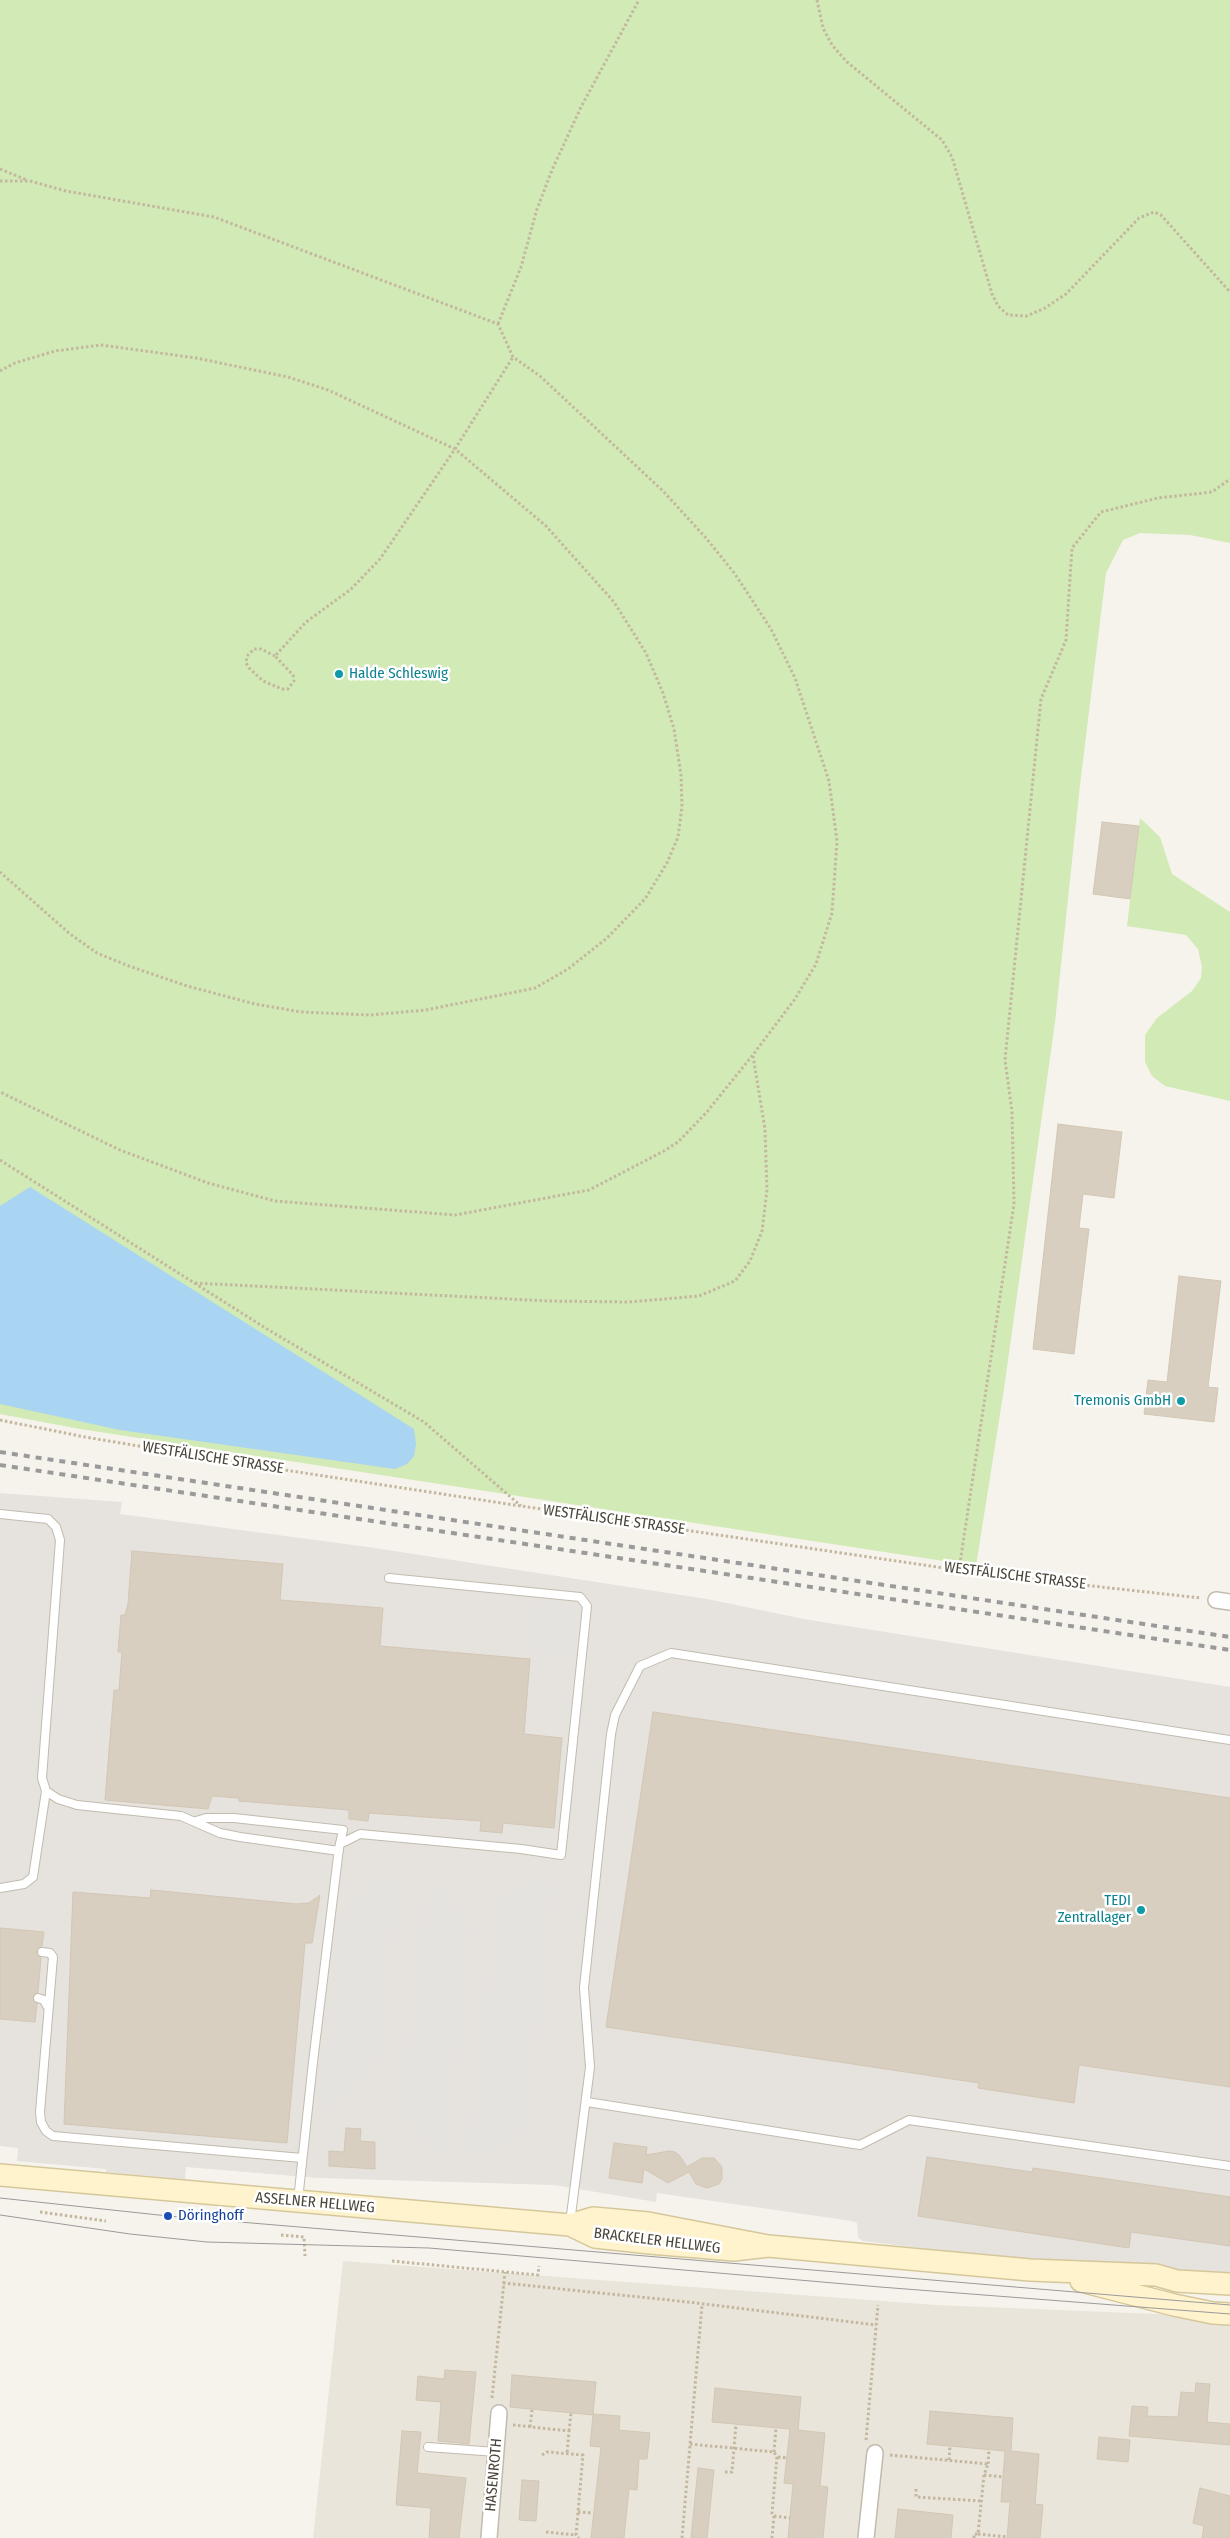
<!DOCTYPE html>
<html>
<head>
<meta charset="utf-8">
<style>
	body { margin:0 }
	canvas { display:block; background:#f6f3ec }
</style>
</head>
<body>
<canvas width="1230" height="2538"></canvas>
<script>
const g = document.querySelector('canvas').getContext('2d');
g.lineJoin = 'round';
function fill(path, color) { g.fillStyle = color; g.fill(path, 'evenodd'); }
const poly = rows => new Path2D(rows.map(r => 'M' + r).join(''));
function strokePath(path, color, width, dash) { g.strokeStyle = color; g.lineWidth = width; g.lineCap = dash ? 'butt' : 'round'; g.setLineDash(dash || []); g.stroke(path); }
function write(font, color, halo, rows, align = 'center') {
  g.font = font + ' "Fira Sans Condensed",sans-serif'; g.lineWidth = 5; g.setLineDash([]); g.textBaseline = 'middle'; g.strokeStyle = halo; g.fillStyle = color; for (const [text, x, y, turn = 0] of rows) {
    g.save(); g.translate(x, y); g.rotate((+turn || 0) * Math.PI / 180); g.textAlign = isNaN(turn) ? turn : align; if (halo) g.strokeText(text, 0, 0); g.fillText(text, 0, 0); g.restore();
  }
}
fill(poly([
	[343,2261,936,2305,1230,2317,1230,2538,313,2538]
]), '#eae5da');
fill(poly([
	[0,1493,122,1502,120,1514,368,1547,707,1599,804,1619,1230,1687,1230,2278,977,2255,863,2241,858,2238,857,2223,852,2221,657,2193,656,2202,554,2185,318,2178,186,2167,185,2179,106,2172,106,2169,17,2161,18,2148,0,2146]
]), '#e6e2dd');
fill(poly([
	[0,0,1230,0,1230,543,1190,535,1140,533,1123,540,1106,573,1080,785,1055,1022,1004,1389,976,1566,80,1429,0,1414],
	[1140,818,1160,837,1172,874,1230,912,1230,1101,1165,1086,1152,1076,1145,1062,1145,1035,1157,1018,1192,991,1201,978,1202,967,1198,949,1186,935,1127,926]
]), '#d2eab5');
fill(poly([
	[535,1602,575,1608,571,1655,530,1649],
	[389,1875,394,1886,371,2069,346,2091,322,2116,347,1908],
	[547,1877,550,1888,519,2131,474,2157,472,2146,501,1903],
	[432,1880,468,1928,439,2155,403,2110]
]), '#e5e3e0');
fill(poly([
	[30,1187,414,1429,416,1444,414,1456,407,1464,395,1469,120,1430,0,1404,0,1206]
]), '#a9d4f2');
const building = poly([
	[1102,822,1139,826,1130,899,1093,894,1102,822],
	[1058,1124,1122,1132,1114,1198,1083,1194,1079,1228,1089,1229,1074,1354,1033,1349,1058,1124],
	[1179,1276,1221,1281,1208,1387,1218,1388,1214,1422,1144,1414,1148,1380,1167,1382,1179,1276],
	[132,1551,283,1564,280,1600,383,1608,380,1646,530,1659,524,1734,562,1738,554,1828,503,1823,502,1833,480,1831,481,1821,369,1813,368,1821,349,1819,349,1810,239,1801,239,1798,212,1796,208,1809,105,1800,114,1690,119,1690,122,1652,118,1652,121,1615,125,1615,128,1604,132,1551],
	[653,1712,1230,1798,1230,2087,1079,2065,1074,2103,978,2088,979,2083,606,2027,653,1712],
	[151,1890,296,1904,309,1903,320,1895,312,1943,305,1943,287,2143,64,2124,73,1892,150,1898,151,1890],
	[0,1928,44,1932,42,1946,36,1952,41,1958,38,1992,33,1997,37,2004,35,2022,0,2019,0,1928],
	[346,2128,361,2129,360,2141,375,2142,375,2169,329,2166,329,2151,344,2152,346,2128],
	[614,2143,647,2147,646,2155,669,2151,675,2152,680,2156,687,2167,702,2158,714,2158,722,2167,722,2179,719,2184,707,2188,696,2184,689,2172,668,2183,644,2169,642,2183,609,2178,614,2143],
	[927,2157,1032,2172,1033,2168,1230,2197,1230,2246,1131,2232,1129,2248,918,2216,927,2157],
	[445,2370,476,2372,469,2444,438,2441,441,2402,416,2400,418,2376,444,2379,445,2370],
	[512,2375,596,2382,593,2414,620,2416,619,2430,650,2433,647,2459,639,2459,637,2490,629,2489,624,2538,591,2538,601,2447,590,2446,593,2415,510,2407,512,2375],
	[1196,2383,1210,2384,1207,2422,1230,2424,1230,2445,1129,2436,1132,2406,1148,2407,1147,2416,1178,2417,1181,2392,1195,2393,1196,2383],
	[715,2388,801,2397,798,2430,825,2433,820,2486,828,2487,823,2538,788,2538,793,2484,784,2483,790,2429,712,2422,715,2388],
	[930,2411,1013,2418,1011,2451,1039,2454,1035,2504,1043,2505,1040,2538,1007,2538,1010,2502,1001,2502,1005,2451,927,2444,930,2411],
	[402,2431,421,2432,417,2473,466,2478,459,2538,429,2538,431,2508,396,2505,402,2431],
	[1099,2437,1130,2440,1128,2462,1097,2459,1099,2437],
	[698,2468,714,2470,707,2538,691,2538,698,2468],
	[522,2480,539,2481,536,2521,519,2520,522,2480],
	[1200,2488,1230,2496,1230,2538,1202,2538,1204,2526,1193,2523,1200,2488],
	[898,2509,953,2515,951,2538,895,2538,898,2509]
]);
fill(building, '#d8cfc1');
strokePath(building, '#d3c7b4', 1);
const service = poly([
	[0,1514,48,1519,56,1527,60,1540,42,1778,46,1791,58,1799,77,1805,181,1816,220,1833,240,1837,339,1851],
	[196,1821,206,1818,234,1818,343,1830,339,1848,313,2062,298,2200],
	[340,1844,360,1834,521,1849,561,1855,587,1606,580,1597,389,1578],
	[0,1888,24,1884,33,1877,46,1791],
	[42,1952,50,1953,53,1957,40,2112,41,2122,46,2131,53,2136,302,2158],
	[38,1998,44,2000,47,2006],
	[587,2102,860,2145,909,2120,1230,2166],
	[570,2223,590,2067,584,1988,611,1734,615,1715,640,1666,671,1653,1230,1740],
	[428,2447,496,2452]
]);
const minor = poly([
	[1216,1600,1230,1602],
	[489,2538,499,2413],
	[866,2538,875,2453]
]);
const secondary = poly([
	[0,2175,570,2225,595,2237,650,2243,734,2250,768,2246],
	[570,2225,593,2218,648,2223,768,2246,1030,2270,1156,2275,1177,2281,1230,2284],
	[1081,2281,1174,2305,1213,2313,1230,2314]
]);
strokePath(service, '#c2bbae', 10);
strokePath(minor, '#c2bbae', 18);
strokePath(secondary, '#d6c79b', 24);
strokePath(poly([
	[817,0,823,28,832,45,847,62,942,140,952,157,992,294,998,306,1008,315,1027,316,1045,308,1066,294,1139,218,1154,212,1161,215,1230,292],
	[0,169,27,180],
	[0,181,30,181,66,191,214,217,498,324,513,357,540,376,663,491,706,538,735,574,771,629,795,678,829,781,837,841,832,913,816,964,795,999,752,1056,706,1113,678,1142,664,1151,589,1190,455,1215,275,1201,208,1183,120,1150,0,1092],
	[498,324,521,267,537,209,552,170,581,107,639,0],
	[0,371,15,363,55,351,101,345,196,358,288,377,328,390,455,449,546,526,614,602,646,653,663,693,674,729,681,775,682,807,678,837,667,863,645,899,607,938,568,969,535,988,426,1010,370,1015,301,1012,255,1004,187,986,129,966,97,953,70,934,0,872],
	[275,656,261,649,254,649,247,656,246,663,249,668,263,681,282,689,288,689,294,681,293,675,275,656,306,622,350,590,380,559,455,449,513,357],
	[0,1160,267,1329,424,1422,521,1506],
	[195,1283,549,1301,629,1302,699,1296,735,1281,750,1261,762,1231,767,1190,765,1129,753,1056],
	[0,1420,85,1437,252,1465,521,1506,992,1575,1201,1598],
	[959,1570,1014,1204,1012,1112,1005,1060,1041,699,1066,640,1072,548,1101,512,1158,498,1212,492,1230,479],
	[40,2212,106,2221],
	[281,2235,304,2237,305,2256],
	[392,2261,538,2275,539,2266],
	[503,2283,688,2302,876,2325],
	[492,2398,505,2272],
	[513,2425,569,2431,567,2453],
	[530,2427,532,2410],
	[569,2431,571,2413],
	[866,2440,878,2305],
	[690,2444,774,2452,777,2457,772,2513,774,2516,772,2538],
	[774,2452,776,2428],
	[542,2455,547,2452,583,2455,576,2535,579,2538],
	[890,2455,988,2464,984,2475,978,2534,974,2534,974,2538],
	[778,2457,787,2458],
	[949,2460,950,2446],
	[988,2464,989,2450],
	[725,2472,732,2472,736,2424],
	[984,2475,1003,2477],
	[916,2489,916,2497,982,2501],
	[578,2512,593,2513],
	[774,2516,790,2518],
	[546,2532,576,2535],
	[978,2534,1007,2537],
	[682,2538,702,2305]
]), '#c4b79f', 3, [2.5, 2.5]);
strokePath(service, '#fff', 8);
strokePath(minor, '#fff', 15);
strokePath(secondary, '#fff3cd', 21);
strokePath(poly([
	[0,2198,168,2216,1230,2305],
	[0,2215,130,2234,207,2242,429,2248,880,2287,1230,2314]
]), '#9a9a9a', 1);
strokePath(poly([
	[0,1452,1230,1637],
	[0,1465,1230,1650]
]), '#9a9a9a', 4, [6, 6]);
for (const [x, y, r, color] of [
	[339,674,5,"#0f9aa8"],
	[1181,1401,5,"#0f9aa8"],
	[1141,1910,5,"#0f9aa8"],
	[168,2216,5,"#1a4fb4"]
]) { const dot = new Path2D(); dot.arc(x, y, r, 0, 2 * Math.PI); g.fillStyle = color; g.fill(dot); strokePath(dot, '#fff', 2); }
write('15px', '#0d838f', '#fff', [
	["Halde Schleswig",349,674,"left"],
	["Tremonis GmbH",1171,1401],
	["TEDI",1131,1901],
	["Zentrallager",1131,1918]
], 'right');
write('15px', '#4b4439', '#fff', [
	["WESTFÄLISCHE STRASSE",213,1458,9],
	["WESTFÄLISCHE STRASSE",614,1520,8],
	["WESTFÄLISCHE STRASSE",1015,1576,7],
	["ASSELNER HELLWEG",315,2203,5],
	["BRACKELER HELLWEG",657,2241,7],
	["HASENROTH",494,2475,-85]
]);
write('15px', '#164399', '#fff', [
	["Döringhoff",178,2216]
], 'left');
</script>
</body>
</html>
